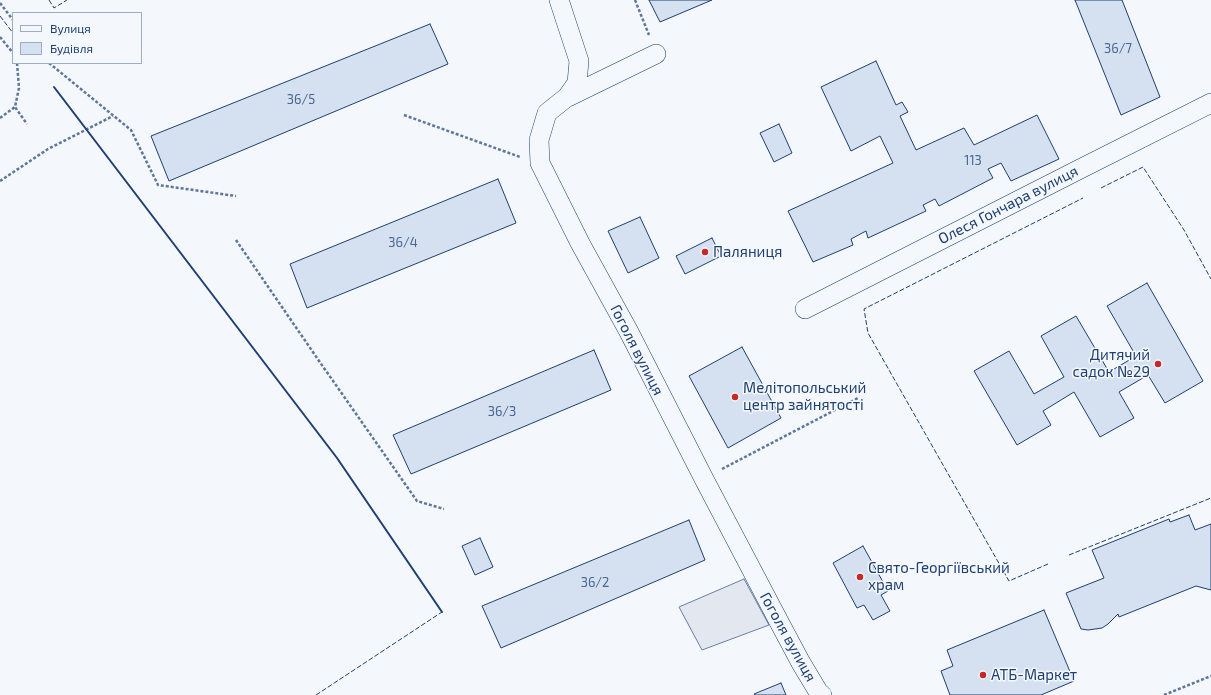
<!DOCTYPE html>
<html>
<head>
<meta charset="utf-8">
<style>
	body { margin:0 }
	#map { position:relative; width:1211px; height:695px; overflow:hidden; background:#f4f7fb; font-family:"Exo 2",sans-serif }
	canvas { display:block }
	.legend { position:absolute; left:12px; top:12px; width:130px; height:52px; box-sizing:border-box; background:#f4f7fb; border:1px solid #9eadc5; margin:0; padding:5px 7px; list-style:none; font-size:12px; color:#1d3f73 }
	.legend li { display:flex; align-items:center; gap:8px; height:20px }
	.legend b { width:20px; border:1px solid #9eadc5 }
</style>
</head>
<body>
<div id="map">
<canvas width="1211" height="695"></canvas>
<ul class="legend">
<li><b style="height:5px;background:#f4f7fb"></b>Вулиця</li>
<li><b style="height:11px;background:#d5e0f0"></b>Будівля</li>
</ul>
</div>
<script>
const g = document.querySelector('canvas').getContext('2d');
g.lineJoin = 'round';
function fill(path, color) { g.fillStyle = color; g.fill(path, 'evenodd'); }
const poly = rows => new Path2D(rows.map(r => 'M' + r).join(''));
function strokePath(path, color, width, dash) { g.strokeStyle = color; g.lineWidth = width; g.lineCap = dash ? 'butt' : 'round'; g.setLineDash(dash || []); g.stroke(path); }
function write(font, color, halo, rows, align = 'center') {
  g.font = font + ' "Exo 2",sans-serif'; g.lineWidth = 3; g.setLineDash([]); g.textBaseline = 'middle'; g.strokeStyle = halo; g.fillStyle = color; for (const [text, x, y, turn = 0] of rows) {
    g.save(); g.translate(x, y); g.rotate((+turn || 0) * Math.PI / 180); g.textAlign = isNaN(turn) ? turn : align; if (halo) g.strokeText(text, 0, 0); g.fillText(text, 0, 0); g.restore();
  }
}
const parking = poly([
	[744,579,769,625,702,650,679,607,744,579]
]);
fill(parking, '#e3e8f0');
strokePath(parking, '#687fa3', 1);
const building = poly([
	[649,0,712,0,660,22,649,0],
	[1075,0,1122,0,1160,97,1121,115,1075,0],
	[430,24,448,64,169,181,151,136,430,24],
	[876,61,896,105,902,102,908,112,900,116,916,150,964,128,974,145,1037,115,1059,159,1011,181,1001,163,988,169,993,178,939,206,935,199,923,205,926,211,868,238,866,231,851,239,853,245,813,262,788,211,893,163,880,136,851,151,821,87,876,61],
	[779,124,792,153,774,162,760,133,779,124],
	[498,179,516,223,307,308,290,264,498,179],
	[640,217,659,258,628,273,608,231,640,217],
	[712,238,721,256,685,274,676,256,712,238],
	[1147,283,1203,381,1165,403,1148,375,1119,392,1134,418,1100,437,1074,392,1043,411,1051,425,1017,445,974,371,1009,351,1034,394,1064,377,1041,336,1076,316,1109,372,1136,356,1107,306,1147,283],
	[742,347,781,418,728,448,689,376,742,347],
	[594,350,611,390,411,474,393,435,594,350],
	[1189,515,1195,530,1211,524,1211,590,1196,586,1119,617,1118,614,1108,624,1102,628,1088,630,1081,629,1066,593,1104,578,1092,550,1169,519,1170,522,1189,515],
	[689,520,705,560,501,648,482,606,689,520],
	[480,538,493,567,475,575,462,546,480,538],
	[863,546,888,591,881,595,890,611,873,620,864,605,857,608,833,563,863,546],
	[1044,610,1074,681,1041,695,950,695,941,671,953,666,947,650,1044,610],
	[781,683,786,695,755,695,754,694,781,683]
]);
fill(building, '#d5e0f0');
strokePath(building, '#1d3f73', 1);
const minor = poly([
	[559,0,579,61,577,83,567,97,547,113,539,140,540,163,580,243,629,332,704,479,777,618,801,663,819,693,822,695],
	[568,97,656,54],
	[805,309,1082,168,1211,103]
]);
strokePath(minor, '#1d3f73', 20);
strokePath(poly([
	[635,0,649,35],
	[0,3,13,20],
	[0,37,13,53],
	[17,63,19,88,15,107,27,124],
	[49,63,131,130,158,185,236,196],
	[404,115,520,157],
	[0,118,15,107],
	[0,181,48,149,113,116],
	[236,240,317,358,417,501,444,509],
	[722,469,858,398],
	[1164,695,1211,676]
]), '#5e769c', 2.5, [3, 2]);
strokePath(minor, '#f4f7fb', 19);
strokePath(poly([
	[49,0,54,8,67,0],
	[0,16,13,33],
	[1101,188,1143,167,1184,230,1211,279],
	[1069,555,1211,498],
	[1048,564,1009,581,868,333,864,309,1083,198],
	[316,695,442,612]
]), '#1d3f73', 1, [5, 2]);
strokePath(poly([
	[54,87,337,458,442,612]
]), '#1d3f73', 2);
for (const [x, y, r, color] of [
	[705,252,4,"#c62828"],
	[1158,364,4,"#c62828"],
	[735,397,4,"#c62828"],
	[860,577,4,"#c62828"],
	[983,675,4,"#c62828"]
]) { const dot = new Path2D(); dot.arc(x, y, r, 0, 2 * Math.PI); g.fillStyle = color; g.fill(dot); strokePath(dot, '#f4f7fb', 1.5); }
write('13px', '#4b6792', null, [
	["36/7",1118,49],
	["36/5",301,100],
	["113",973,161],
	["36/4",403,243],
	["36/3",502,412],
	["36/2",595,583]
]);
write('15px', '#1d3f73', '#f4f7fb', [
	["Олеся Гончара вулиця",1008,205,-27],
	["Гоголя вулиця",637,350,63],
	["Гоголя вулиця",788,637,61]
]);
write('15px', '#1d3f73', '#f4f7fb', [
	["Паляниця",713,252],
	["Дитячий",1150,355,"right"],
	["садок №29",1150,372,"right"],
	["Мелітопольський",743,388],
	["центр зайнятості",743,405],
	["Свято-Георгіївський",868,568],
	["храм",868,585],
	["АТБ-Маркет",991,675]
], 'left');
</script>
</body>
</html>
